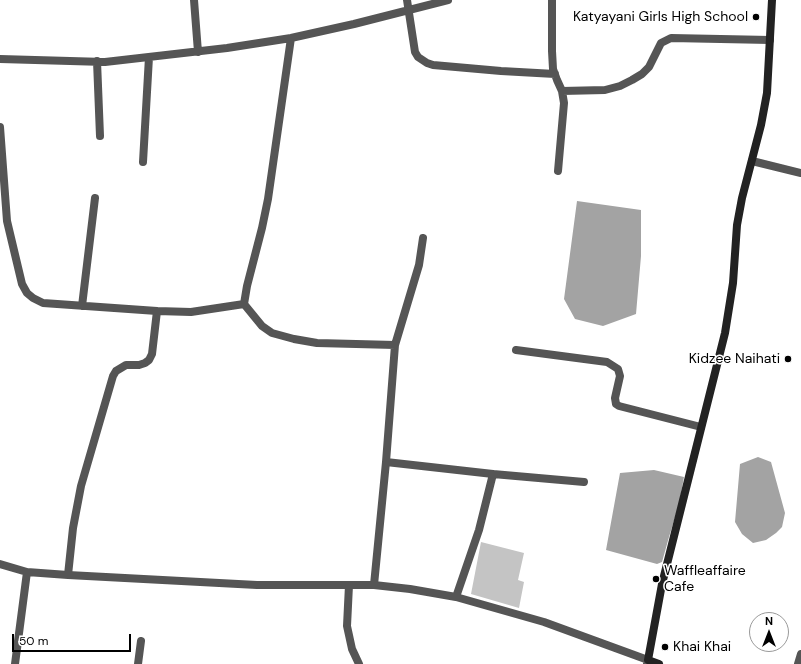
<!DOCTYPE html>
<html>
<head>
<meta charset="utf-8">
<style>
	body { margin:0 }
	#map { position:relative; width:801px; height:664px; overflow:hidden; background:#fff; font-family:"DM Sans",sans-serif }
	canvas { display:block }
	.north { position:absolute; left:749px; top:612px; width:40px; height:40px; box-sizing:border-box; background:#fff; border:1px solid #999; border-radius:50%; rotate:0deg; font-size:11px; font-weight:700; line-height:16px; text-align:center; color:#000 }
	.north::after { content:''; display:block; margin:auto; width:14px; height:18px; background:#000; clip-path:polygon(50% 0,100% 100%,50% 72%,0 100%) }
	.scale { position:absolute; left:12px; top:634px; width:119px; height:18px; box-sizing:border-box; border:2px solid #000; border-top:0; padding-left:5px; font-size:12px; line-height:14px; white-space:nowrap; color:#000; -webkit-text-stroke:3px #fff; paint-order:stroke }
</style>
</head>
<body>
<div id="map">
<canvas width="801" height="664"></canvas>
<div class="north">N</div>
<div class="scale">50 m</div>
</div>
<script>
const g = document.querySelector('canvas').getContext('2d');
g.lineJoin = 'round';
function fill(path, color) { g.fillStyle = color; g.fill(path, 'evenodd'); }
const poly = rows => new Path2D(rows.map(r => 'M' + r).join(''));
function strokePath(path, color, width, dash) { g.strokeStyle = color; g.lineWidth = width; g.lineCap = dash ? 'butt' : 'round'; g.setLineDash(dash || []); g.stroke(path); }
function write(font, color, halo, rows, align = 'center') {
  g.font = font + ' "DM Sans",sans-serif'; g.lineWidth = 3; g.setLineDash([]); g.textBaseline = 'middle'; g.strokeStyle = halo; g.fillStyle = color; for (const [text, x, y, turn = 0] of rows) {
    g.save(); g.translate(x, y); g.rotate((+turn || 0) * Math.PI / 180); g.textAlign = isNaN(turn) ? turn : align; if (halo) g.strokeText(text, 0, 0); g.fillText(text, 0, 0); g.restore();
  }
}
fill(poly([
	[577,201,641,210,641,256,636,314,603,326,575,319,564,299],
	[758,457,771,462,785,513,782,527,776,533,766,540,753,543,742,534,735,522,740,464],
	[654,470,684,477,679,504,669,537,662,562,657,564,606,550,620,473]
]), '#a3a3a3');
fill(poly([
	[481,542,524,553,518,580,524,582,519,608,471,594]
]), '#c4c4c4');
strokePath(poly([
	[194,0,198,52],
	[407,0,415,52,418,57,427,63,433,65,501,71,555,74],
	[552,0,552,51,553,69,557,80,562,91,564,103,558,171],
	[291,38,268,199,262,228,247,286,244,304,262,326,272,333,294,339,317,343,395,345,386,462,374,585],
	[0,59,105,62,227,48,291,38,354,24,448,0],
	[97,61,100,136],
	[562,91,605,90,620,86,632,80,642,74,649,67,661,43,671,38,770,40],
	[0,127,7,221,22,284,27,293,33,298,43,303,157,311,191,312,244,304],
	[752,161,801,173],
	[143,162,149,57],
	[82,306,95,198],
	[157,311,152,354,149,360,145,363,139,365,126,365,116,371,113,376,81,486,73,528,68,575,257,585,374,585,410,589,456,597,544,622,648,660,647,664],
	[395,345,419,265,423,238],
	[516,350,607,362,618,369,620,376,615,398,616,404,619,406,701,427],
	[386,462,493,474,584,482],
	[0,564,27,572],
	[349,585,347,626,352,649,359,664],
	[456,597,479,530,493,474],
	[15,664,27,572,68,575],
	[138,664,141,641],
	[798,664,801,654]
]), '#555', 8);
strokePath(poly([
	[659,664,648,660,662,584,725,333,733,283,737,225,742,198,761,125,767,93,772,0]
]), '#222', 8);
for (const [x, y, r, color] of [
	[756,17,4,"#000"],
	[788,359,4,"#000"],
	[656,579,4,"#000"],
	[665,647,4,"#000"]
]) { const dot = new Path2D(); dot.arc(x, y, r, 0, 2 * Math.PI); g.fillStyle = color; g.fill(dot); strokePath(dot, '#fff', 1.5); }
write('14px', '#000', '#fff', [
	["Katyayani Girls High School",748,17],
	["Kidzee Naihati",780,359],
	["Waffleaffaire",664,571,"left"],
	["Cafe",664,587,"left"],
	["Khai Khai",673,647,"left"]
], 'right');
</script>
</body>
</html>
